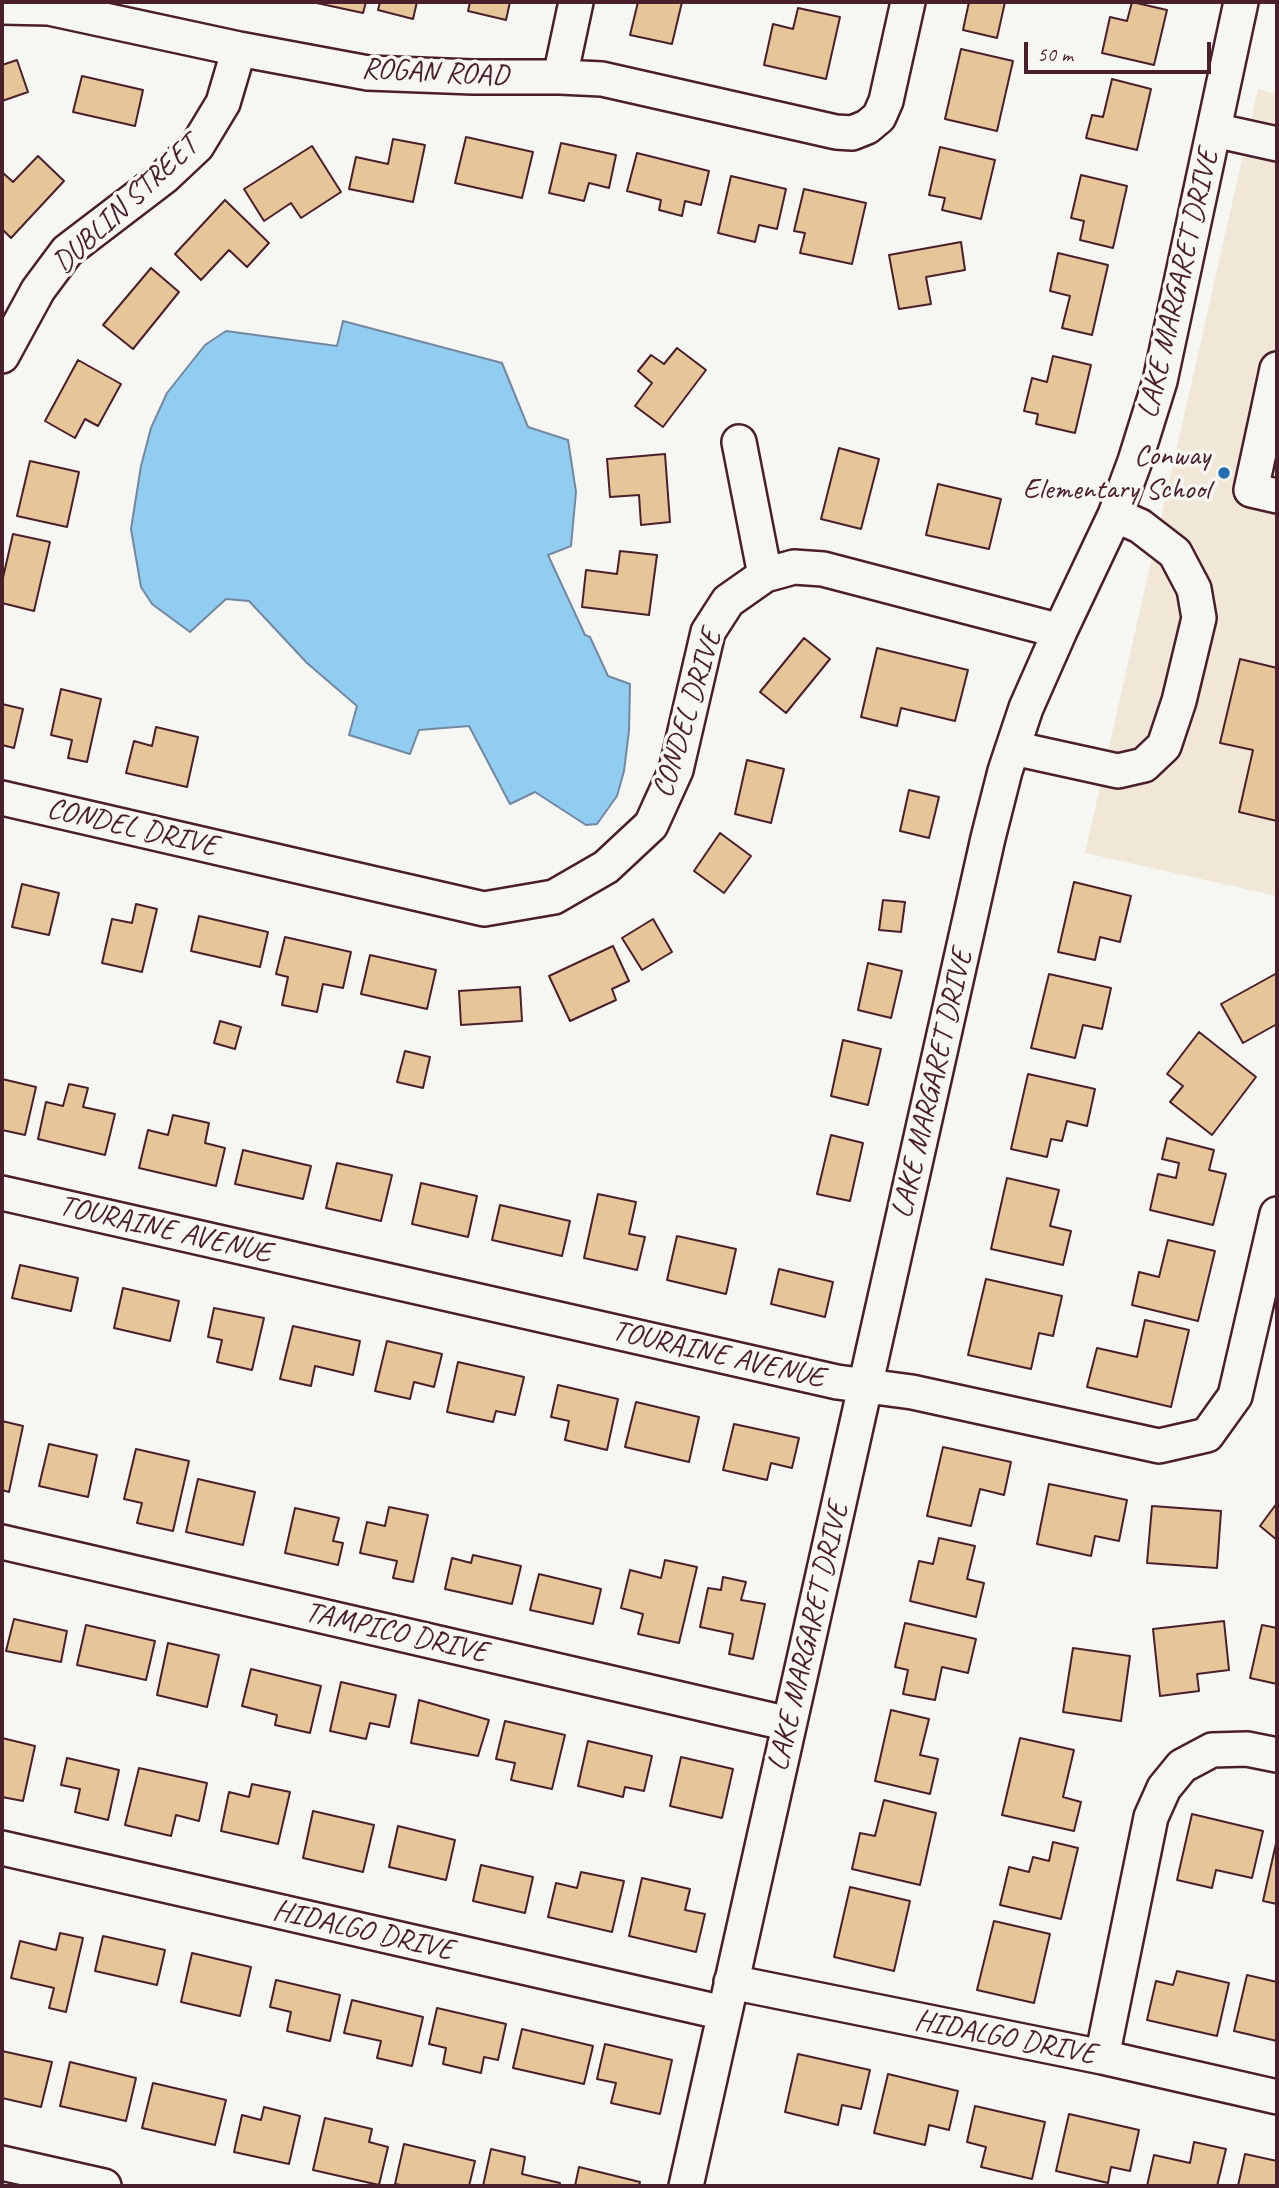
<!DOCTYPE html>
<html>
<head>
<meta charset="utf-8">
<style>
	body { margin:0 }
	#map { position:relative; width:1279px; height:2188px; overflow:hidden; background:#f6f6f2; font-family:Caveat,sans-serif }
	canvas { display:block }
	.frame { position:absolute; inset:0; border:4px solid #4a1f2b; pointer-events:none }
	.scale { position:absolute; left:1024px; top:42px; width:187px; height:32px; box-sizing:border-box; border:4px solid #4a1f2b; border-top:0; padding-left:9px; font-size:21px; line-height:24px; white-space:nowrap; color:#4a1f2b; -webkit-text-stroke:5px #f6f6f2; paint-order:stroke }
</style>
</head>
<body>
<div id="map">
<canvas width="1279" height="2188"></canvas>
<div class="frame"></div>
<div class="scale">50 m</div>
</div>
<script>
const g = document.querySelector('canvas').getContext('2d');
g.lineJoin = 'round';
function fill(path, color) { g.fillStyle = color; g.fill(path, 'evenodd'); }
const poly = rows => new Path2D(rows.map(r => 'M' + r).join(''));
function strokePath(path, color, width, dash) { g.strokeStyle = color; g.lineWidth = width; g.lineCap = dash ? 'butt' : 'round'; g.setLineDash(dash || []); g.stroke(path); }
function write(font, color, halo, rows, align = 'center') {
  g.font = font + ' Caveat,sans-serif'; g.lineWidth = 7; g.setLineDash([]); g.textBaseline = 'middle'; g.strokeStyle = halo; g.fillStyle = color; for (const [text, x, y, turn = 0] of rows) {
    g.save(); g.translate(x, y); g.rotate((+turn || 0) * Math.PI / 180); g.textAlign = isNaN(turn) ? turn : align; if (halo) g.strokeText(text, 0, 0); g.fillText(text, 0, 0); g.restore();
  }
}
fill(poly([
	[1258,89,1277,94,1277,896,1085,853]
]), '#f1e7d7');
const water = poly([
	[343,321,502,363,528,427,568,440,576,492,571,546,548,555,585,635,590,637,608,676,630,684,629,731,624,771,617,796,597,824,586,825,535,792,510,804,469,726,419,730,410,754,349,735,357,706,307,663,249,601,226,599,190,632,152,604,141,587,131,529,141,466,151,428,167,393,205,345,226,331,337,346,343,321]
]);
fill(water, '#90cdf0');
strokePath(water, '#7487a1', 2);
const building = poly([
	[312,2,366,2,363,13,312,2],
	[380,2,417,2,413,19,378,10,380,2],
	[470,2,510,2,506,20,468,11,470,2],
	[638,2,682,2,672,44,630,35,638,2],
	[969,2,1005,2,997,38,963,30,969,2],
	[1132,2,1167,10,1154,65,1102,53,1110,17,1127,21,1132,2],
	[798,8,840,17,826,79,764,65,773,24,793,29,798,8],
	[961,49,1013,61,997,131,945,119,961,49],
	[17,60,28,92,2,101,2,65,17,60],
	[82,76,143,90,135,126,73,112,82,76],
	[1112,79,1151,89,1137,150,1086,138,1092,115,1103,117,1112,79],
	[466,137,533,152,522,198,455,183,466,137],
	[393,139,425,145,413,202,349,189,356,157,388,164,393,139],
	[561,143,616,155,609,188,589,183,584,201,549,193,561,143],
	[312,146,341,192,301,218,291,203,264,221,244,189,312,146],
	[940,147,995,160,981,219,942,210,945,198,929,195,940,147],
	[637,153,709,171,701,205,685,201,682,216,659,210,661,200,627,191,637,153],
	[38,156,64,181,11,238,2,229,2,172,13,182,38,156],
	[1081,175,1127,186,1113,248,1080,240,1084,221,1071,218,1081,175],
	[731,176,786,189,777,229,759,225,755,242,718,233,731,176],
	[804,189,866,203,852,264,800,253,805,233,794,231,804,189],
	[225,200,269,243,247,267,229,250,201,280,175,254,225,200],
	[961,242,965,270,926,277,931,304,899,309,889,255,961,242],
	[1058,253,1108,265,1092,335,1062,328,1070,296,1050,291,1058,253],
	[151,268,179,292,133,349,103,325,151,268],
	[677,348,706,370,663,427,635,406,652,383,638,371,651,355,664,364,677,348],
	[1053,356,1091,365,1075,433,1036,424,1038,414,1024,411,1032,378,1047,382,1053,356],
	[78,360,121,384,98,426,85,419,75,438,45,421,78,360],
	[839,448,879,459,861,529,821,519,839,448],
	[665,454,670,522,641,525,639,495,610,497,607,459,665,454],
	[30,461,79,472,67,527,17,516,30,461],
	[938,484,1001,499,989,549,926,535,938,484],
	[13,534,50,542,34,611,2,603,2,582,13,534],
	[620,551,657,555,649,615,582,607,586,570,617,574,620,551],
	[804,638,830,659,786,713,760,692,804,638],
	[877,648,968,670,955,721,901,708,897,726,861,717,877,648],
	[1240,659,1277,668,1277,821,1239,812,1253,750,1220,743,1240,659],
	[61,689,101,699,87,762,68,758,72,740,51,735,61,689],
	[2,704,23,709,14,748,2,745,2,704],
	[156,727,198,737,187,787,126,773,134,741,152,746,156,727],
	[747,760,784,769,771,823,735,814,747,760],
	[909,790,939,797,929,838,900,831,909,790],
	[720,833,751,856,724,893,694,871,720,833],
	[1074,882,1131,896,1120,942,1100,937,1095,960,1058,952,1074,882],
	[22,884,59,893,49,935,12,927,22,884],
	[883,900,905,902,901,932,879,930,883,900],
	[136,904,157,909,142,972,102,963,112,919,132,923,136,904],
	[199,916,268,932,260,967,191,951,199,916],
	[653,919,672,952,642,970,622,938,653,919],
	[285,937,351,952,343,988,323,984,317,1012,282,1005,288,977,276,974,285,937],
	[613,946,629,981,612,989,616,1000,570,1021,549,976,613,946],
	[370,955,436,970,427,1009,361,994,370,955],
	[868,963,902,971,891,1018,858,1010,868,963],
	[1277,973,1277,1024,1243,1043,1221,1004,1277,973],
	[1049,974,1111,988,1102,1029,1083,1025,1075,1058,1031,1048,1049,974],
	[520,987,522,1021,461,1025,459,991,520,987],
	[220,1021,241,1027,235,1049,214,1043,220,1021],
	[1199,1032,1256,1077,1212,1135,1170,1102,1183,1086,1167,1074,1199,1032],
	[843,1040,881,1049,868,1105,831,1096,843,1040],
	[405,1051,430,1057,423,1088,397,1082,405,1051],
	[1028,1074,1095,1089,1087,1126,1067,1121,1062,1141,1051,1139,1047,1157,1011,1149,1028,1074],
	[2,1079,36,1087,25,1135,2,1130,2,1079],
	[69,1084,88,1088,83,1107,115,1114,105,1155,38,1139,46,1102,63,1106,69,1084],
	[173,1115,209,1123,205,1143,225,1148,216,1186,139,1168,148,1130,168,1135,173,1115],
	[831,1135,863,1143,850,1201,817,1194,831,1135],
	[1167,1138,1214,1150,1209,1170,1226,1174,1213,1225,1150,1210,1158,1174,1176,1178,1179,1163,1162,1159,1167,1138],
	[243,1150,311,1166,303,1199,235,1184,243,1150],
	[337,1163,392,1175,381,1221,326,1208,337,1163],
	[1007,1178,1059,1190,1050,1226,1071,1231,1063,1265,991,1249,1007,1178],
	[421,1183,477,1196,468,1237,412,1224,421,1183],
	[598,1194,636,1202,629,1234,645,1237,637,1270,584,1258,598,1194],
	[500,1205,570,1221,562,1256,492,1240,500,1205],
	[677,1236,736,1249,726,1294,667,1280,677,1236],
	[1168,1240,1215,1251,1198,1321,1132,1305,1139,1272,1159,1277,1168,1240],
	[20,1265,78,1278,71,1311,12,1298,20,1265],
	[779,1269,833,1282,825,1317,771,1304,779,1269],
	[986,1279,1062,1296,1053,1336,1039,1333,1031,1369,968,1355,986,1279],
	[123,1288,179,1301,170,1341,114,1328,123,1288],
	[214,1308,264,1318,252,1370,217,1362,222,1340,208,1337,214,1308],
	[1145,1320,1189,1330,1171,1407,1087,1387,1097,1348,1137,1357,1145,1320],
	[293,1326,360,1341,353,1375,315,1366,311,1386,280,1379,293,1326],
	[387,1341,442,1354,434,1387,414,1382,410,1399,375,1391,387,1341],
	[458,1362,524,1377,515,1415,496,1411,493,1422,447,1412,458,1362],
	[558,1385,618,1399,607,1450,565,1440,569,1421,551,1417,558,1385],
	[636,1402,699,1417,689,1462,625,1447,636,1402],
	[2,1421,23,1426,9,1492,2,1490,2,1421],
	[734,1424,799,1438,792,1468,771,1463,767,1480,723,1470,734,1424],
	[49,1444,97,1455,88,1497,39,1486,49,1444],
	[943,1447,1011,1462,1004,1495,980,1489,971,1526,927,1516,943,1447],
	[136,1449,189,1461,173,1531,137,1523,142,1503,124,1499,136,1449],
	[198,1479,255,1492,243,1545,186,1532,198,1479],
	[1049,1484,1127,1500,1119,1541,1095,1536,1091,1556,1037,1544,1049,1484],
	[1277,1503,1277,1540,1260,1526,1277,1503],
	[1152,1506,1221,1511,1217,1568,1147,1563,1152,1506],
	[389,1507,428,1515,413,1582,393,1578,397,1561,360,1553,367,1522,385,1526,389,1507],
	[295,1508,339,1518,333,1541,343,1543,338,1565,285,1553,295,1508],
	[939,1538,975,1546,967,1579,984,1583,976,1617,910,1601,919,1561,933,1564,939,1538],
	[473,1555,521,1566,512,1604,445,1589,452,1558,471,1563,473,1555],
	[665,1560,697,1567,679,1643,638,1634,643,1614,621,1608,630,1570,661,1578,665,1560],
	[539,1574,601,1589,593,1624,530,1610,539,1574],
	[723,1577,746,1582,741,1600,765,1604,753,1659,729,1654,733,1634,700,1627,708,1588,721,1590,723,1577],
	[14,1619,67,1631,61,1662,6,1651,14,1619],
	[1224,1621,1229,1670,1197,1674,1199,1691,1160,1696,1153,1629,1224,1621],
	[905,1623,976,1639,968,1673,942,1667,935,1700,903,1694,908,1670,895,1667,905,1623],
	[86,1625,155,1641,146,1680,77,1665,86,1625],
	[1262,1625,1277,1628,1277,1684,1250,1678,1262,1625],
	[168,1643,219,1655,207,1707,157,1695,168,1643],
	[1073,1648,1130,1656,1121,1721,1063,1712,1073,1648],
	[251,1669,321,1686,310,1733,275,1725,277,1715,242,1706,251,1669],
	[341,1682,396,1695,389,1727,370,1723,366,1739,330,1731,341,1682],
	[419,1700,489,1720,478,1756,411,1743,419,1700],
	[891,1710,929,1719,920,1755,938,1759,930,1794,875,1781,891,1710],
	[505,1721,565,1735,552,1789,511,1780,515,1763,496,1759,505,1721],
	[2,1738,35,1746,23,1801,2,1797,2,1738],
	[1020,1738,1074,1750,1063,1797,1081,1802,1074,1831,1002,1815,1020,1738],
	[588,1741,652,1756,644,1791,625,1787,623,1797,578,1786,588,1741],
	[681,1757,733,1769,722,1818,670,1806,681,1757],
	[67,1758,119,1770,108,1820,75,1812,80,1789,61,1785,67,1758],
	[139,1768,207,1783,199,1821,176,1815,171,1836,125,1825,139,1768],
	[252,1784,290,1792,278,1844,221,1831,229,1792,249,1797,252,1784],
	[884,1800,936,1813,920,1885,852,1869,860,1833,875,1836,884,1800],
	[313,1811,374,1825,363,1872,303,1858,313,1811],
	[1192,1814,1263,1831,1252,1878,1216,1870,1212,1888,1177,1880,1192,1814],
	[398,1826,455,1840,446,1880,389,1867,398,1826],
	[1277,1839,1277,1904,1263,1901,1277,1839],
	[1053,1842,1078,1848,1061,1919,1000,1905,1009,1867,1029,1872,1033,1857,1049,1861,1053,1842],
	[481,1865,533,1877,525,1913,473,1901,481,1865],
	[581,1872,624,1881,612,1932,548,1917,556,1883,577,1888,581,1872],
	[642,1878,690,1889,685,1910,705,1914,696,1952,629,1936,642,1878],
	[850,1887,910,1901,894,1971,834,1957,850,1887],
	[994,1921,1050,1934,1034,2003,977,1990,994,1921],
	[60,1933,83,1938,66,2012,49,2008,54,1988,11,1978,20,1941,56,1950,60,1933],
	[103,1936,165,1950,157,1985,95,1971,103,1936],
	[192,1953,251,1967,240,2016,181,2002,192,1953],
	[1177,1971,1229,1983,1217,2036,1147,2020,1156,1981,1173,1985,1177,1971],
	[1247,1975,1277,1982,1277,2041,1234,2031,1247,1975],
	[276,1980,340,1995,330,2041,287,2031,291,2012,270,2007,276,1980],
	[352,2000,423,2017,412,2066,377,2058,381,2041,344,2033,352,2000],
	[437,2008,506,2024,498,2060,484,2057,481,2073,443,2064,446,2048,429,2044,437,2008],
	[522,2029,593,2046,584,2084,513,2068,522,2029],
	[605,2044,672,2060,660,2114,611,2103,616,2083,597,2079,605,2044],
	[2,2051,52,2062,41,2107,2,2098,2,2051],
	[798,2054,870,2070,861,2109,842,2105,838,2125,785,2112,798,2054],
	[70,2062,136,2078,126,2121,60,2106,70,2062],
	[888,2074,958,2091,949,2130,929,2125,925,2145,874,2133,888,2074],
	[153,2083,226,2100,215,2145,142,2128,153,2083],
	[975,2106,1045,2122,1032,2179,981,2167,986,2147,967,2142,975,2106],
	[264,2107,300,2116,289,2164,234,2152,242,2115,261,2120,264,2107],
	[1069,2114,1139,2130,1130,2171,1111,2167,1108,2183,1056,2171,1069,2114],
	[325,2118,372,2129,369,2142,388,2147,379,2185,313,2170,325,2118],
	[1194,2142,1226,2149,1217,2186,1147,2186,1154,2155,1190,2163,1194,2142],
	[404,2144,475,2161,469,2186,406,2186,395,2184,404,2144],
	[491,2149,525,2157,522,2174,560,2183,559,2186,483,2186,491,2149],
	[1245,2154,1277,2161,1277,2186,1238,2186,1245,2154],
	[579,2167,640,2182,639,2186,575,2186,579,2167]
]);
fill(building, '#e6c598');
strokePath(building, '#4a1f2b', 2);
const minor = poly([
	[2,7,49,8,239,49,368,73,473,77,560,77,602,79,836,132,852,133,867,127,879,117,886,101,908,2],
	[560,77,576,2],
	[1214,130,1277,144],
	[2,356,38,290,67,251,164,177,197,146,223,103,239,49],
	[1277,369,1267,416,1277,419],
	[1267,416,1251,490,1277,496],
	[739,442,765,575],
	[1013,748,1118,771,1144,765,1164,746,1179,701,1199,618,1194,589,1175,553,1140,526,1115,515],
	[2,798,484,909,554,897,606,867,651,825,676,770,708,632,728,601,765,575,794,567,823,569,1060,631],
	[2,1193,837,1382,912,1392,1159,1446,1207,1435,1235,1396,1277,1214],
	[2,1542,789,1724],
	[2,1848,724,2013],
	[731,1982,1102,2057,1277,2097],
	[1102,2057,1151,1817,1164,1788,1182,1766,1212,1750,1247,1749,1277,1755],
	[2,2163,104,2186],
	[686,2186,988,838,1005,771,1026,708,1060,631,1115,515,1135,461,1160,381,1241,2]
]);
strokePath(minor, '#4a1f2b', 38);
strokePath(minor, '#f6f6f2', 33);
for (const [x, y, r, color] of [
	[1224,473,7,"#1f6fb2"]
]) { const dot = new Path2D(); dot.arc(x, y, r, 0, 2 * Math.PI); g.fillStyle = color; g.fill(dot); strokePath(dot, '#f6f6f2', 2.5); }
write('30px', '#4a1f2b', '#f6f6f2', [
	["ROGAN ROAD",435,73,3],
	["DUBLIN STREET",126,205,-43],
	["LAKE MARGARET DRIVE",1179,284,-77],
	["CONDEL DRIVE",688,714,-73],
	["CONDEL DRIVE",132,828,13],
	["LAKE MARGARET DRIVE",933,1084,-77],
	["TOURAINE AVENUE",165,1230,13],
	["TOURAINE AVENUE",718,1355,13],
	["TAMPICO DRIVE",396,1633,13],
	["LAKE MARGARET DRIVE",809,1637,-77],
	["HIDALGO DRIVE",363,1931,13],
	["HIDALGO DRIVE",1005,2038,11]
]);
write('30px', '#4a1f2b', '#f6f6f2', [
	["Conway",1210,456],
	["Elementary School",1210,490]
], 'right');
</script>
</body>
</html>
